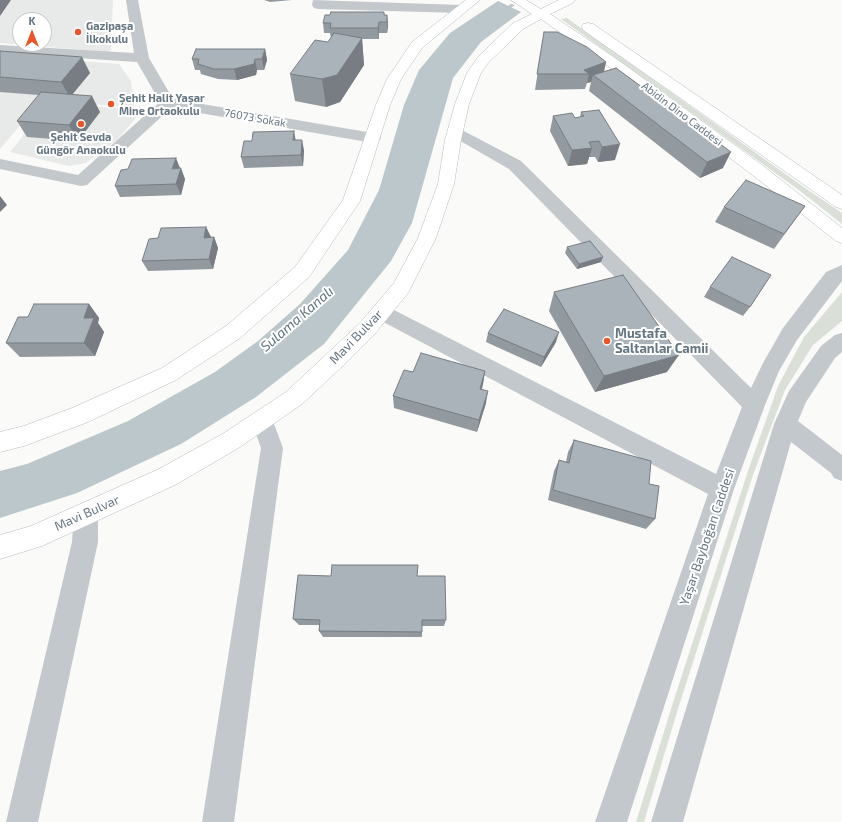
<!DOCTYPE html>
<html>
<head>
<meta charset="utf-8">
<style>
	body { margin:0 }
	#map { position:relative; width:842px; height:822px; overflow:hidden; background:#fafaf8; font-family:"Exo 2",sans-serif }
	canvas { display:block }
	.north { position:absolute; left:12px; top:12px; width:40px; height:40px; box-sizing:border-box; background:#fff; border:1px solid #c1c8cd; border-radius:50%; rotate:0deg; font-size:11px; font-weight:700; line-height:16px; text-align:center; color:#657683 }
	.north::after { content:''; display:block; margin:auto; width:14px; height:18px; background:#e4572e; clip-path:polygon(50% 0,100% 100%,50% 72%,0 100%) }
</style>
</head>
<body>
<div id="map">
<canvas width="842" height="822"></canvas>
<div class="north">K</div>
</div>
<script>
const g = document.querySelector('canvas').getContext('2d');
g.lineJoin = 'round';
function fill(path, color) { g.fillStyle = color; g.fill(path, 'evenodd'); }
const poly = rows => new Path2D(rows.map(r => 'M' + r).join(''));
function strokePath(path, color, width, dash) { g.strokeStyle = color; g.lineWidth = width; g.lineCap = dash ? 'butt' : 'round'; g.setLineDash(dash || []); g.stroke(path); }
function write(font, color, halo, rows, align = 'center') {
  g.font = font + ' "Exo 2",sans-serif'; g.lineWidth = 4; g.setLineDash([]); g.textBaseline = 'middle'; g.strokeStyle = halo; g.fillStyle = color; for (const [text, x, y, turn = 0] of rows) {
    g.save(); g.translate(x, y); g.rotate((+turn || 0) * Math.PI / 180); g.textAlign = isNaN(turn) ? turn : align; if (halo) g.strokeText(text, 0, 0); g.fillText(text, 0, 0); g.restore();
  }
}
fill(poly([
	[0,0,113,0,111,50,106,52,0,43],
	[20,20,44,20,44,44,20,44],
	[0,55,119,64,131,81,134,107,41,101,0,149],
	[49,103,143,110,118,139,86,163,69,166,10,152]
]), '#e8e9e9');
fill(poly([
	[567,18,805,188,842,213,842,224,799,190,561,19],
	[842,292,842,321,813,345,785,390,753,475,677,712,644,822,636,822,671,709,748,471,778,386,804,337]
]), '#dadfd7');
fill(poly([
	[498,1,521,12,481,42,453,78,412,223,391,261,324,344,256,397,181,444,77,493,0,518,0,471,27,464,128,421,215,372,258,341,300,304,348,250,379,190,404,105,419,70,450,33]
]), '#bbc7cb');
fill(poly([
	[511,4,515,5,502,14,498,14,498,12,511,4]
]), '#bbc7cb');
const major = poly([
	[466,0,480,0,422,48,401,79,390,105,360,201,309,277,240,338,176,380,88,422,24,446,0,452,0,432,24,426,72,408,162,368,226,326,295,267,343,200,376,105,387,79,412,42,466,0],
	[511,0,526,0,541,9,559,0,575,0,573,3,550,14,618,60,762,165,842,228,842,243,836,241,750,173,608,66,541,19,523,29,488,63,481,73,469,104,461,140,454,184,436,238,408,293,374,335,349,360,302,404,240,447,175,485,42,546,0,559,0,535,31,526,159,469,224,433,286,392,360,323,394,283,418,238,438,184,445,140,455,104,467,73,478,57,513,23,532,14,511,0],
	[588,23,593,24,842,195,842,209,836,207,583,30,582,27,583,24,588,23]
]);
strokePath(major, '#b5babe', 1);
fill(poly([
	[126,0,138,0,149,58,173,99,373,133,379,135,381,138,379,141,373,143,171,108,87,185,81,186,0,169,0,159,78,175,160,102,137,62,0,53,0,45,134,53,126,0],
	[313,0,461,5,465,6,467,9,465,12,461,13,318,9,314,8,312,5,313,0],
	[455,127,460,129,521,161,751,388,763,363,783,328,826,272,842,265,842,281,797,340,779,371,765,405,734,489,627,822,595,822,708,494,374,317,371,312,374,307,381,304,388,307,716,474,742,407,509,169,450,135,447,132,450,129,455,127],
	[842,333,842,352,835,358,806,402,798,421,842,455,842,481,834,478,831,473,791,442,683,822,651,822,774,424,789,391,821,346,835,335,842,333],
	[262,410,270,413,283,448,234,822,202,822,261,448,251,420,254,413,262,410],
	[86,501,95,505,98,513,98,542,38,822,6,822,72,542,74,513,77,505,86,501]
]), '#c3c8cc');
fill(major, '#fff');
fill(poly([
	[264,0,292,0,270,2],
	[384,15,387,15,388,26,387,33,379,33,379,39,362,39,364,65,340,102,326,107,295,101,290,74,328,42,331,38,330,33,324,33,323,23],
	[544,32,606,62,604,72,723,168,700,178,589,91,591,82,587,83,585,89,535,90],
	[265,49,267,60,264,70,257,70,256,75,237,80,218,79,201,74,200,70,195,70,192,59],
	[0,51,90,73,72,95,100,112,78,141,27,137,17,121,39,95,0,92],
	[581,112,615,160,598,162,595,157,589,157,587,164,568,166,550,131,553,116,575,118,580,117],
	[296,140,304,150,303,166,244,168,241,157],
	[180,169,185,179,181,195,120,197,115,186],
	[805,206,774,249,715,222,724,207],
	[206,227,211,237,214,237,218,248,213,269,148,271,142,261,158,238],
	[567,247,601,262,577,269,565,253],
	[710,287,750,307,743,316,704,297],
	[554,292,667,372,595,392,549,311],
	[89,304,99,318,98,323,104,332,95,356,20,357,6,343],
	[488,333,556,342,541,367,486,342],
	[485,371,483,384,482,389,486,403,477,432,394,408,393,396,413,372],
	[574,440,649,484,655,519,646,529,548,500,554,471,559,460,566,462,568,452],
	[418,576,446,620,444,626,422,626,422,637,323,637,319,631,319,625,299,625,293,619]
]), '#929a9f');
fill(poly([
	[0,0,11,0,0,16],
	[387,15,388,26,387,33],
	[379,22,379,39,378,28],
	[362,38,364,65,340,102,326,107,322,79],
	[265,49,267,60,264,70,262,59],
	[82,57,90,73,70,97,61,82],
	[255,59,257,70,256,75,237,80,234,69],
	[606,62,602,78,593,75,591,82,587,83,589,74,584,70],
	[92,96,100,112,78,141,69,125],
	[294,131,296,142,293,140],
	[302,140,304,150,303,166,301,155],
	[620,144,615,160,598,162,602,147],
	[592,148,587,164,568,166,572,150],
	[731,152,723,168,700,178,707,162],
	[176,158,180,168,172,169],
	[181,168,185,179,181,195,176,184],
	[0,196,7,205,0,212],
	[206,227,211,237,208,248,204,238],
	[214,237,218,248,213,269,209,259],
	[603,257,601,262,577,269,579,264],
	[89,304,99,318,98,323,104,332,95,356,84,343,84,318],
	[559,332,556,342,541,367,544,357],
	[679,355,667,372,595,392,604,376],
	[485,371,483,384,478,401,480,389],
	[488,391,486,403,477,432,479,420]
]), '#777d82');
const building = poly([
	[331,12,384,12,384,15,387,15,387,22,379,22,378,28,330,28,331,23,323,23,325,15,330,15,331,12],
	[544,32,557,32,587,47,606,62,584,70,589,74,537,74,544,32],
	[334,33,362,38,337,75,322,79,290,74,315,40,328,42,334,33],
	[196,49,265,49,262,59,255,59,254,64,234,69,214,69,198,64,199,59,192,59,196,49],
	[0,51,82,57,61,82,0,77,0,51],
	[616,68,731,152,707,162,593,75,616,68],
	[41,92,92,96,69,125,17,121,41,92],
	[599,110,620,144,602,147,599,141,589,142,592,148,572,150,553,116,572,113,575,118,584,116,581,112,599,110],
	[294,131,293,140,302,140,301,155,241,157,244,141,252,141,253,132,294,131],
	[176,158,172,169,181,168,176,184,115,186,121,170,128,169,132,159,176,158],
	[746,180,805,206,784,234,724,207,746,180],
	[206,227,204,238,214,237,209,259,142,261,149,239,158,238,161,228,206,227],
	[590,241,603,257,579,264,567,247,590,241],
	[732,257,771,275,750,307,710,287,732,257],
	[623,275,679,355,604,376,554,292,623,275],
	[34,304,89,304,84,318,94,318,84,343,6,343,18,317,28,317,34,304],
	[504,309,559,332,544,357,488,333,504,309],
	[421,353,485,371,480,389,488,391,479,420,393,396,404,370,413,372,421,353],
	[574,440,651,461,649,484,659,486,655,519,553,490,559,460,569,463,574,440],
	[332,565,418,565,417,576,445,576,446,620,422,620,422,632,319,631,320,620,293,619,298,575,331,576,332,565]
]);
fill(building, '#aab3b9');
strokePath(building, '#777d82', 1);
for (const [x, y, r, color] of [
	[78,32,4,"#e4572e"],
	[111,104,4,"#e4572e"],
	[81,124,4,"#e4572e"],
	[607,341,4,"#e4572e"]
]) { const dot = new Path2D(); dot.arc(x, y, r, 0, 2 * Math.PI); g.fillStyle = color; g.fill(dot); strokePath(dot, '#fff', 1.5); }
write('bold 11px', '#657683', '#fff', [
	["Gazipaşa",86,26],
	["İlkokulu",86,39],
	["Şehit Halit Yaşar",119,98],
	["Mine Ortaokulu",119,111],
	["Şehit Sevda",81,137,"center"],
	["Güngör Anaokulu",81,150,"center"]
], 'left');
write('11px', '#657683', '#fff', [
	["Abidin Dino Caddesi",682,114,37],
	["76073 Sokak",255,118,10]
]);
write('bold 13px', '#657683', '#fff', [
	["Mustafa",615,334],
	["Saltanlar Camii",615,349]
], 'left');
write('13px', '#657683', '#fff', [
	["Mavi Bulvar",356,337,-46],
	["Mavi Bulvar",87,513,-24],
	["Yaşar Bayboğan Caddesi",707,537,-71]
]);
write('italic 14px', '#60757c', '#fff', [
	["Sulama Kanalı",297,319,-41]
]);
</script>
</body>
</html>
